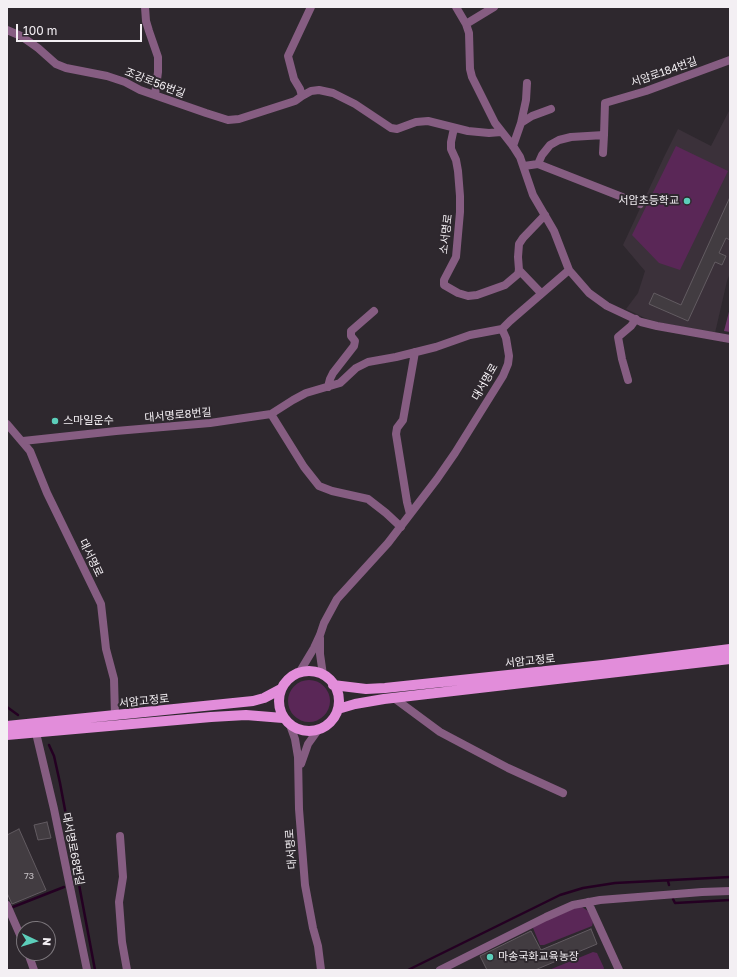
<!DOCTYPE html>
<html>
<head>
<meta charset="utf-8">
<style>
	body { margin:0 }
	#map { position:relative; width:737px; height:977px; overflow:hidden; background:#2e282e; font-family:"Golos Text",sans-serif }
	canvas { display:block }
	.frame { position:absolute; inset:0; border:8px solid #f3eff3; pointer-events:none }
	.north { position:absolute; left:16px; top:921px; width:40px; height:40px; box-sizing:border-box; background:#2e282e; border:1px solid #7d787d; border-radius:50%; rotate:94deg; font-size:11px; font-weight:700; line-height:16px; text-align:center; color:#f3eff3 }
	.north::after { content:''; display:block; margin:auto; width:14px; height:18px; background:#5cceba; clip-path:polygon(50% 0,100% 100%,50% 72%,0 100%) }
	.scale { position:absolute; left:16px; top:24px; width:126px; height:18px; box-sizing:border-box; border:2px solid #f3eff3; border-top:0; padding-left:5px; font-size:12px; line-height:14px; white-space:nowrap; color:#f3eff3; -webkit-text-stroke:3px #2e282e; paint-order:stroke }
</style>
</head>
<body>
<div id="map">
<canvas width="737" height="977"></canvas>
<div class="frame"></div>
<div class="north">N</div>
<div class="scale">100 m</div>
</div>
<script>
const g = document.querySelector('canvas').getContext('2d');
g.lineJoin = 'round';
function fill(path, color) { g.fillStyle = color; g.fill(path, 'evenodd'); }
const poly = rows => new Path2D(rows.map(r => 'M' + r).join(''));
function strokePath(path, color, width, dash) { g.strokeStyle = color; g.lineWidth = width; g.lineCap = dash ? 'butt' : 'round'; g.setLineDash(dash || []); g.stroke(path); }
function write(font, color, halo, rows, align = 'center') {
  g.font = font + ' "Golos Text","Noto Sans KR",sans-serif'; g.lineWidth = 4; g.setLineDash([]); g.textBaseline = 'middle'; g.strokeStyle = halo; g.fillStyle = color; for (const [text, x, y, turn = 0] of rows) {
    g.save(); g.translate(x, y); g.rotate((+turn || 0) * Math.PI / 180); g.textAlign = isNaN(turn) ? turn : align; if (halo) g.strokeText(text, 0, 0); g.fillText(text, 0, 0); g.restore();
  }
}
fill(poly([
	[730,109,730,273,727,281,715,333,662,323,647,319,626,309,638,293,645,271,623,245,664,157,678,129,711,146]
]), '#3b313a');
fill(poly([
	[676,146,728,171,680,270,659,263,632,235],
	'288 701a21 21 0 1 1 42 0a21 21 0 1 1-42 0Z',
	[578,907,582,907,588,911,593,922,592,926,544,945,540,945,533,928,535,925],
	[593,952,597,953,604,968,603,970,549,970]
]), '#5a2757');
fill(poly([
	[730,308,730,332,724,331]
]), '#6f376b');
strokePath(poly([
	[7,707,18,715],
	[49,745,54,756,60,783,95,970],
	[668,881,669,885],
	[673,899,675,903,730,900],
	[13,907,64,887],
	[408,970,560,895,583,888,615,883,730,877]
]), '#240022', 2.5);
const building = poly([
	[730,197,730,240,726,238,719,253,726,256,722,265,715,262,688,321,649,304,654,293,681,305,730,197],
	[47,822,51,838,38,840,34,825,47,822],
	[19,829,46,890,12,904,7,893,7,835,19,829],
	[591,929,597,944,535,970,487,970,480,956,531,931,541,950,591,929]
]);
fill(building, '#423c41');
strokePath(building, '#625b61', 1);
strokePath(poly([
	[145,7,146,21,149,31,158,57,158,72,155,95],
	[456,7,466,24,469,33,470,69,472,77,495,123,513,146,520,157,533,195,554,231,569,270,589,293,607,306,641,322,657,326,730,339],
	[466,24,494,7],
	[7,30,21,36,38,48,56,64,66,68,107,76,125,82,140,90,206,113,228,120,239,119,295,101,302,96,300,89,294,79,288,56,311,7],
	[302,96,311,91,319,90,333,93,355,104,391,128,397,129,416,122,428,121,468,131,489,133,501,132],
	[521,123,526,100,527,83],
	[454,128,451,142,451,149,456,160,458,171,460,196,460,212,456,257,444,280,444,285,458,293,468,296,477,295,505,285,518,274,519,270,518,257,519,244,523,238,545,215],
	[604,135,605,103,646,91,730,60],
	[513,146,521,123,532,116,551,109],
	[538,164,542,155,550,145,559,140,571,137,604,135,603,153],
	[524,166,538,164,640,204],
	[519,270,541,293],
	[628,380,622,359,618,337,631,326,636,319],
	[328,387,330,379,333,373,354,346,355,341,351,336,351,331,374,311],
	[271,414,304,467,319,486,332,491,368,499,386,513,401,527],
	[7,424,30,451,47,493,101,604,106,649,114,679,115,716],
	[23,441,116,431,210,423,271,414,293,400,306,393,340,383,356,368,368,362,396,357,436,347,470,335,502,329],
	[410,514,407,502,396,434,397,428,403,420,415,352],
	[320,638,320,654,323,675],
	[299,673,314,648,320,635,324,623,337,599,388,543,437,479,455,453,503,376,508,364,509,356,506,338,502,329,510,321,569,270],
	[394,698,440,732,508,768,563,793],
	[290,725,295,739,298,757,299,809,305,885,313,928,318,946,321,970],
	[36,733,54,809,87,970],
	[301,764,308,744,318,730],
	[120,836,123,877,119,902,122,942,127,970],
	[588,902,619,970],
	[7,905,24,944],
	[28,953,34,970],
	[440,970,546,917,573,905,600,900,702,892,730,891]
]), '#865d82', 8);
strokePath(poly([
	'279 701a30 30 0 1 1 60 0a30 30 0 1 1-60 0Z',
	[333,685,366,689,385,688,603,665,730,649],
	[338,709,355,704,384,699,730,659],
	[7,726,253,701,264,698,281,689],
	[7,735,211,717,246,715,283,718]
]), '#e28dda', 10);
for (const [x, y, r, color] of [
	[687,201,4,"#5cceba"],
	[55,421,4,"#5cceba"],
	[490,957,4,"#5cceba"]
]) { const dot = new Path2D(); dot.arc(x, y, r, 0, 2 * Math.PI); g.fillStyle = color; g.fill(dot); strokePath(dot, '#2e282e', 1.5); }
write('9px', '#c7c2c6', null, [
	["73",29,876]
]);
write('11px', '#f3eff3', '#2e282e', [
	["서암로184번길",664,72,-19],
	["조강로56번길",155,83,21],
	["소서명로",446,234,-83],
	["대서명로",485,382,-60],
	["대서명로8번길",178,415,-5],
	["대서명로",91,558,64],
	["서암고정로",530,661,-6],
	["서암고정로",144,701,-6],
	["대서명로68번길",73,849,79],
	["대서명로",291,849,-94]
]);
write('11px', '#f3eff3', '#2e282e', [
	["서암초등학교",679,201,"right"],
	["스마일운수",63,421],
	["마송국화교육농장",498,957]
], 'left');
</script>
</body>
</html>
